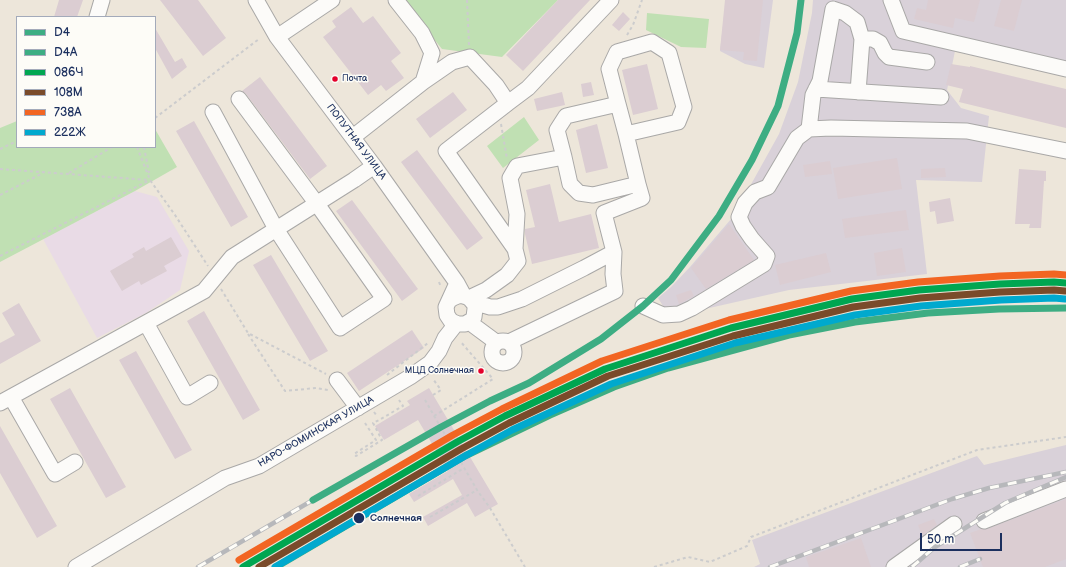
<!DOCTYPE html>
<html>
<head>
<meta charset="utf-8">
<style>
	body { margin:0 }
	#map { position:relative; width:1066px; height:567px; overflow:hidden; background:#ede6da; font-family:"Balsamiq Sans",sans-serif }
	canvas { display:block }
	.legend { position:absolute; left:16px; top:16px; width:140px; height:132px; box-sizing:border-box; background:#fdfcf7; border:1px solid #a3aaba; margin:0; padding:5px 7px; list-style:none; font-size:12px; color:#1b2f5e }
	.legend li { display:flex; align-items:center; gap:8px; height:20px }
	.legend b { width:20px; border:1px solid #a3aaba }
	.scale { position:absolute; left:920px; top:533px; width:82px; height:18px; box-sizing:border-box; border:2px solid #1b2f5e; border-top:0; padding-left:5px; font-size:12px; line-height:14px; white-space:nowrap; color:#1b2f5e; -webkit-text-stroke:3px #fdfcf7; paint-order:stroke }
</style>
</head>
<body>
<div id="map">
<canvas width="1066" height="567"></canvas>
<ul class="legend">
<li><b style="height:5px;background:#3dad83"></b>D4</li>
<li><b style="height:5px;background:#3dad83"></b>D4А</li>
<li><b style="height:5px;background:#00a651"></b>086Ч</li>
<li><b style="height:5px;background:#7a4b2a"></b>108М</li>
<li><b style="height:5px;background:#f26522"></b>738А</li>
<li><b style="height:5px;background:#00a9ce"></b>222Ж</li>
</ul>
<div class="scale">50 m</div>
</div>
<script>
const g = document.querySelector('canvas').getContext('2d');
g.lineJoin = 'round';
function fill(path, color) { g.fillStyle = color; g.fill(path, 'evenodd'); }
const poly = rows => new Path2D(rows.map(r => 'M' + r).join(''));
function strokePath(path, color, width, dash) { g.strokeStyle = color; g.lineWidth = width; g.lineCap = dash ? 'butt' : 'round'; g.setLineDash(dash || []); g.stroke(path); }
function write(font, color, halo, rows, align = 'center') {
  g.font = font + ' "Balsamiq Sans",sans-serif'; g.lineWidth = 3; g.setLineDash([]); g.textBaseline = 'middle'; g.strokeStyle = halo; g.fillStyle = color; for (const [text, x, y, turn = 0] of rows) {
    g.save(); g.translate(x, y); g.rotate((+turn || 0) * Math.PI / 180); g.textAlign = isNaN(turn) ? turn : align; if (halo) g.strokeText(text, 0, 0); g.fillText(text, 0, 0); g.restore();
  }
}
fill(poly([
	[135,191,157,197,189,251,180,290,146,313,97,338,43,239]
]), '#e9dbe6');
fill(poly([
	[726,0,773,0,764,68,745,64,720,51],
	[813,0,1066,0,1066,77,955,51,947,90,961,108,989,116,982,182,916,180,927,274,789,290,674,316,663,306,658,298,671,287,690,267,731,219,739,206,779,134,798,82,812,13],
	[1066,445,1066,567,754,567,760,564,752,540,977,456,984,465]
]), '#d9d1d9');
fill(poly([
	[402,0,558,0,502,57,442,49],
	[647,13,709,19,706,48,681,47,646,30],
	[524,117,539,140,503,168,487,146],
	[17,121,17,147,155,147,155,129,177,167,135,191,0,262,0,128]
]), '#c0e0b3');
fill(poly([
	[59,0,83,0,77,17,54,17],
	[160,0,198,0,226,38,203,56],
	[558,0,590,0,523,71,506,55],
	[725,0,763,0,757,61,743,60,744,52,720,50],
	[928,0,980,0,974,22,955,18,953,28,914,19,917,8,926,10],
	[1001,0,1022,0,1014,31,994,26],
	[351,7,363,23,373,16,401,53,391,61,404,78,386,91,381,85,368,95,323,37,336,27,332,21],
	[623,12,630,19,619,31,612,25],
	[155,28,175,62,182,58,187,67,172,79,155,48],
	[647,64,658,109,633,115,622,70],
	[951,64,970,67,970,66,1066,89,1066,128,959,102,963,89,946,85],
	[260,77,327,166,310,179,246,94,242,91],
	[591,82,594,95,583,97,581,84],
	[453,92,467,110,430,138,416,119],
	[562,92,565,105,537,111,534,99],
	[194,121,248,217,231,227,176,131],
	[597,124,608,168,586,173,576,130],
	[417,150,483,238,467,250,401,162],
	[897,158,902,189,838,199,833,168],
	[830,161,832,174,805,177,803,165],
	[945,168,946,177,921,178,921,169],
	[1019,169,1046,171,1046,181,1044,181,1041,228,1029,228,1030,224,1015,224],
	[550,184,559,222,591,214,599,248,532,264,525,234,525,229,535,227,526,190],
	[950,198,954,221,937,224,935,211,930,212,929,202],
	[352,200,418,289,402,301,336,211],
	[906,210,909,230,845,238,842,219],
	[729,224,754,260,706,289,691,268],
	[171,237,182,256,164,266,167,271,141,285,139,281,122,291,110,271,134,257,132,254,144,247,146,251],
	[902,248,906,272,877,276,874,253],
	[826,253,831,272,780,285,775,265],
	[271,255,328,351,310,361,253,265],
	[691,290,694,296,679,304,676,295],
	[19,303,41,341,0,364,0,343,15,335,2,313],
	[204,311,260,410,243,420,187,321],
	[412,330,424,348,359,391,347,373],
	[136,351,192,450,175,459,119,360],
	[70,388,126,487,106,498,50,399],
	[429,388,498,504,475,517,467,503,428,526,423,517,462,495,453,479,414,502,409,494,448,471,418,420,384,440,375,426,410,405,407,401],
	[0,426,57,526,37,538,0,473],
	[1066,499,1066,559,1045,567,983,567,970,533,981,529,987,529],
	[934,519,937,525,922,535,918,525],
	[861,538,871,567,809,567,806,557]
]), '#dbcdd2');
const minor = poly([
	[256,0,277,37,374,166,457,283,464,296],
	[396,0,422,33,432,53,423,82],
	[891,0,903,31,1066,69],
	[97,17,102,0],
	[277,37,332,0],
	[816,89,941,97],
	[858,92,862,39,873,39,880,43,885,53,889,57,927,62],
	[508,103,528,88,611,0],
	[213,112,276,229,340,328,384,299,317,204,239,99],
	[809,129,813,95,820,81,833,9,845,13,857,22,862,39],
	[353,137,423,82,452,62,470,57,496,85,508,103,446,151,515,249,518,261,507,275,486,290,469,298],
	[564,157,570,184,579,193,593,195,638,184,626,134],
	[515,249,517,214,510,178,517,166,564,157,557,130,566,116,618,104,609,69,617,52,652,42,669,53,684,107,678,122,626,134,618,104],
	[450,300,453,298,460,295,467,297,470,299,475,305,475,309,474,317,472,320,465,324,458,324,451,321,447,315,446,307,457,283],
	[473,302,490,307,498,307,522,299,584,268,614,252],
	[643,306,663,315,679,314,692,308,764,264,767,256,752,239,743,226,739,217,745,203,755,192,768,187,797,138,809,129,831,128,967,131,1066,151],
	[469,322,496,342],
	[146,323,187,397,210,383],
	'492 352a11 11 0 1 1 22 0a11 11 0 1 1-22 0Z',
	[509,342,615,291,613,274,614,252,604,213,642,198,638,184],
	[337,380,358,408],
	[11,397,55,474,75,462],
	[0,403,204,291,232,257,354,180,374,166],
	[984,521,1066,489],
	[76,567,225,478,259,466,410,377,430,363,439,351,445,338,456,324],
	[894,567,954,524]
]);
strokePath(minor, '#a9a8a7', 17);
strokePath(poly([
	[467,0,469,45],
	[627,35,633,25,642,0],
	[155,118,259,39],
	[501,124,507,159],
	[137,147,150,180,175,215,208,266],
	[144,147,149,173],
	[0,149,17,141],
	[0,169,149,180],
	[69,173,112,147],
	[0,195,43,173],
	[0,256,150,180],
	[439,282,441,287],
	[221,289,248,333,326,374],
	[248,334,285,391,316,388,328,390],
	[387,375,428,343],
	[433,395,441,390,433,379],
	[425,400,477,490,490,508,525,567],
	[374,412,377,416],
	[434,416,493,379,460,341],
	[365,423,376,440,354,454,356,456,382,440,373,423,379,420,403,406,399,400],
	[418,496,464,468],
	[430,517,477,490],
	[654,567,688,557,710,562,747,546,751,537,977,450,1066,437]
]), '#cccccd', 2, [3, 3]);
strokePath(minor, '#fcfbf9', 15);
const rail = poly([
	[198,567,313,500],
	[770,567,952,499,989,488,1066,472],
	[912,567,935,547,1005,503,1066,477],
	[960,567,980,559]
]);
strokePath(rail, '#b7b8bb', 4.5);
strokePath(rail, '#fdfcf7', 3, [9]);
strokePath(poly([
	[276,567,465,456,550,415,614,387,668,368,789,335,855,322,928,313,999,309,1066,308]
]), '#3dad83', 7);
strokePath(poly([
	[313,500,441,427,490,401,529,383,601,339,643,306,671,280,719,216,752,160,778,106,797,33,801,0]
]), '#3dad83', 7);
strokePath(poly([
	[243,567,457,442,505,416,605,369,731,328,852,299,919,290,1000,284,1054,282,1066,283]
]), '#00a651', 7);
strokePath(poly([
	[259,567,461,449,509,423,608,376,733,336,853,307,920,298,1000,292,1054,290,1065,291]
]), '#7a4b2a', 7);
strokePath(poly([
	[239,560,453,435,502,409,602,361,729,320,851,291,918,282,1000,276,1054,274,1066,275]
]), '#f26522', 7);
strokePath(poly([
	[275,567,465,456,512,430,611,384,735,343,855,315,921,306,1001,300,1054,298,1065,299]
]), '#00a9ce', 7);
for (const [x, y, r, color] of [
	[335,79,3.5,"#e4002b"],
	[481,371,3.5,"#e4002b"],
	[359,518,6,"#1b2f5e"]
]) { const dot = new Path2D(); dot.arc(x, y, r, 0, 2 * Math.PI); g.fillStyle = color; g.fill(dot); strokePath(dot, '#fdfcf7', 1.5); }
write('9px', '#1b2f5e', '#fdfcf7', [
	["Почта",342,79],
	["МЦД Солнечная",474,371,"right"]
], 'left');
write('10px', '#1b2f5e', '#fdfcf7', [
	["ПОПУТНАЯ УЛИЦА",356,142,53],
	["НАРО-ФОМИНСКАЯ УЛИЦА",316,432,-30]
]);
write('bold 10px', '#1b2f5e', '#fdfcf7', [
	["Солнечная",370,518]
], 'left');
</script>
</body>
</html>
